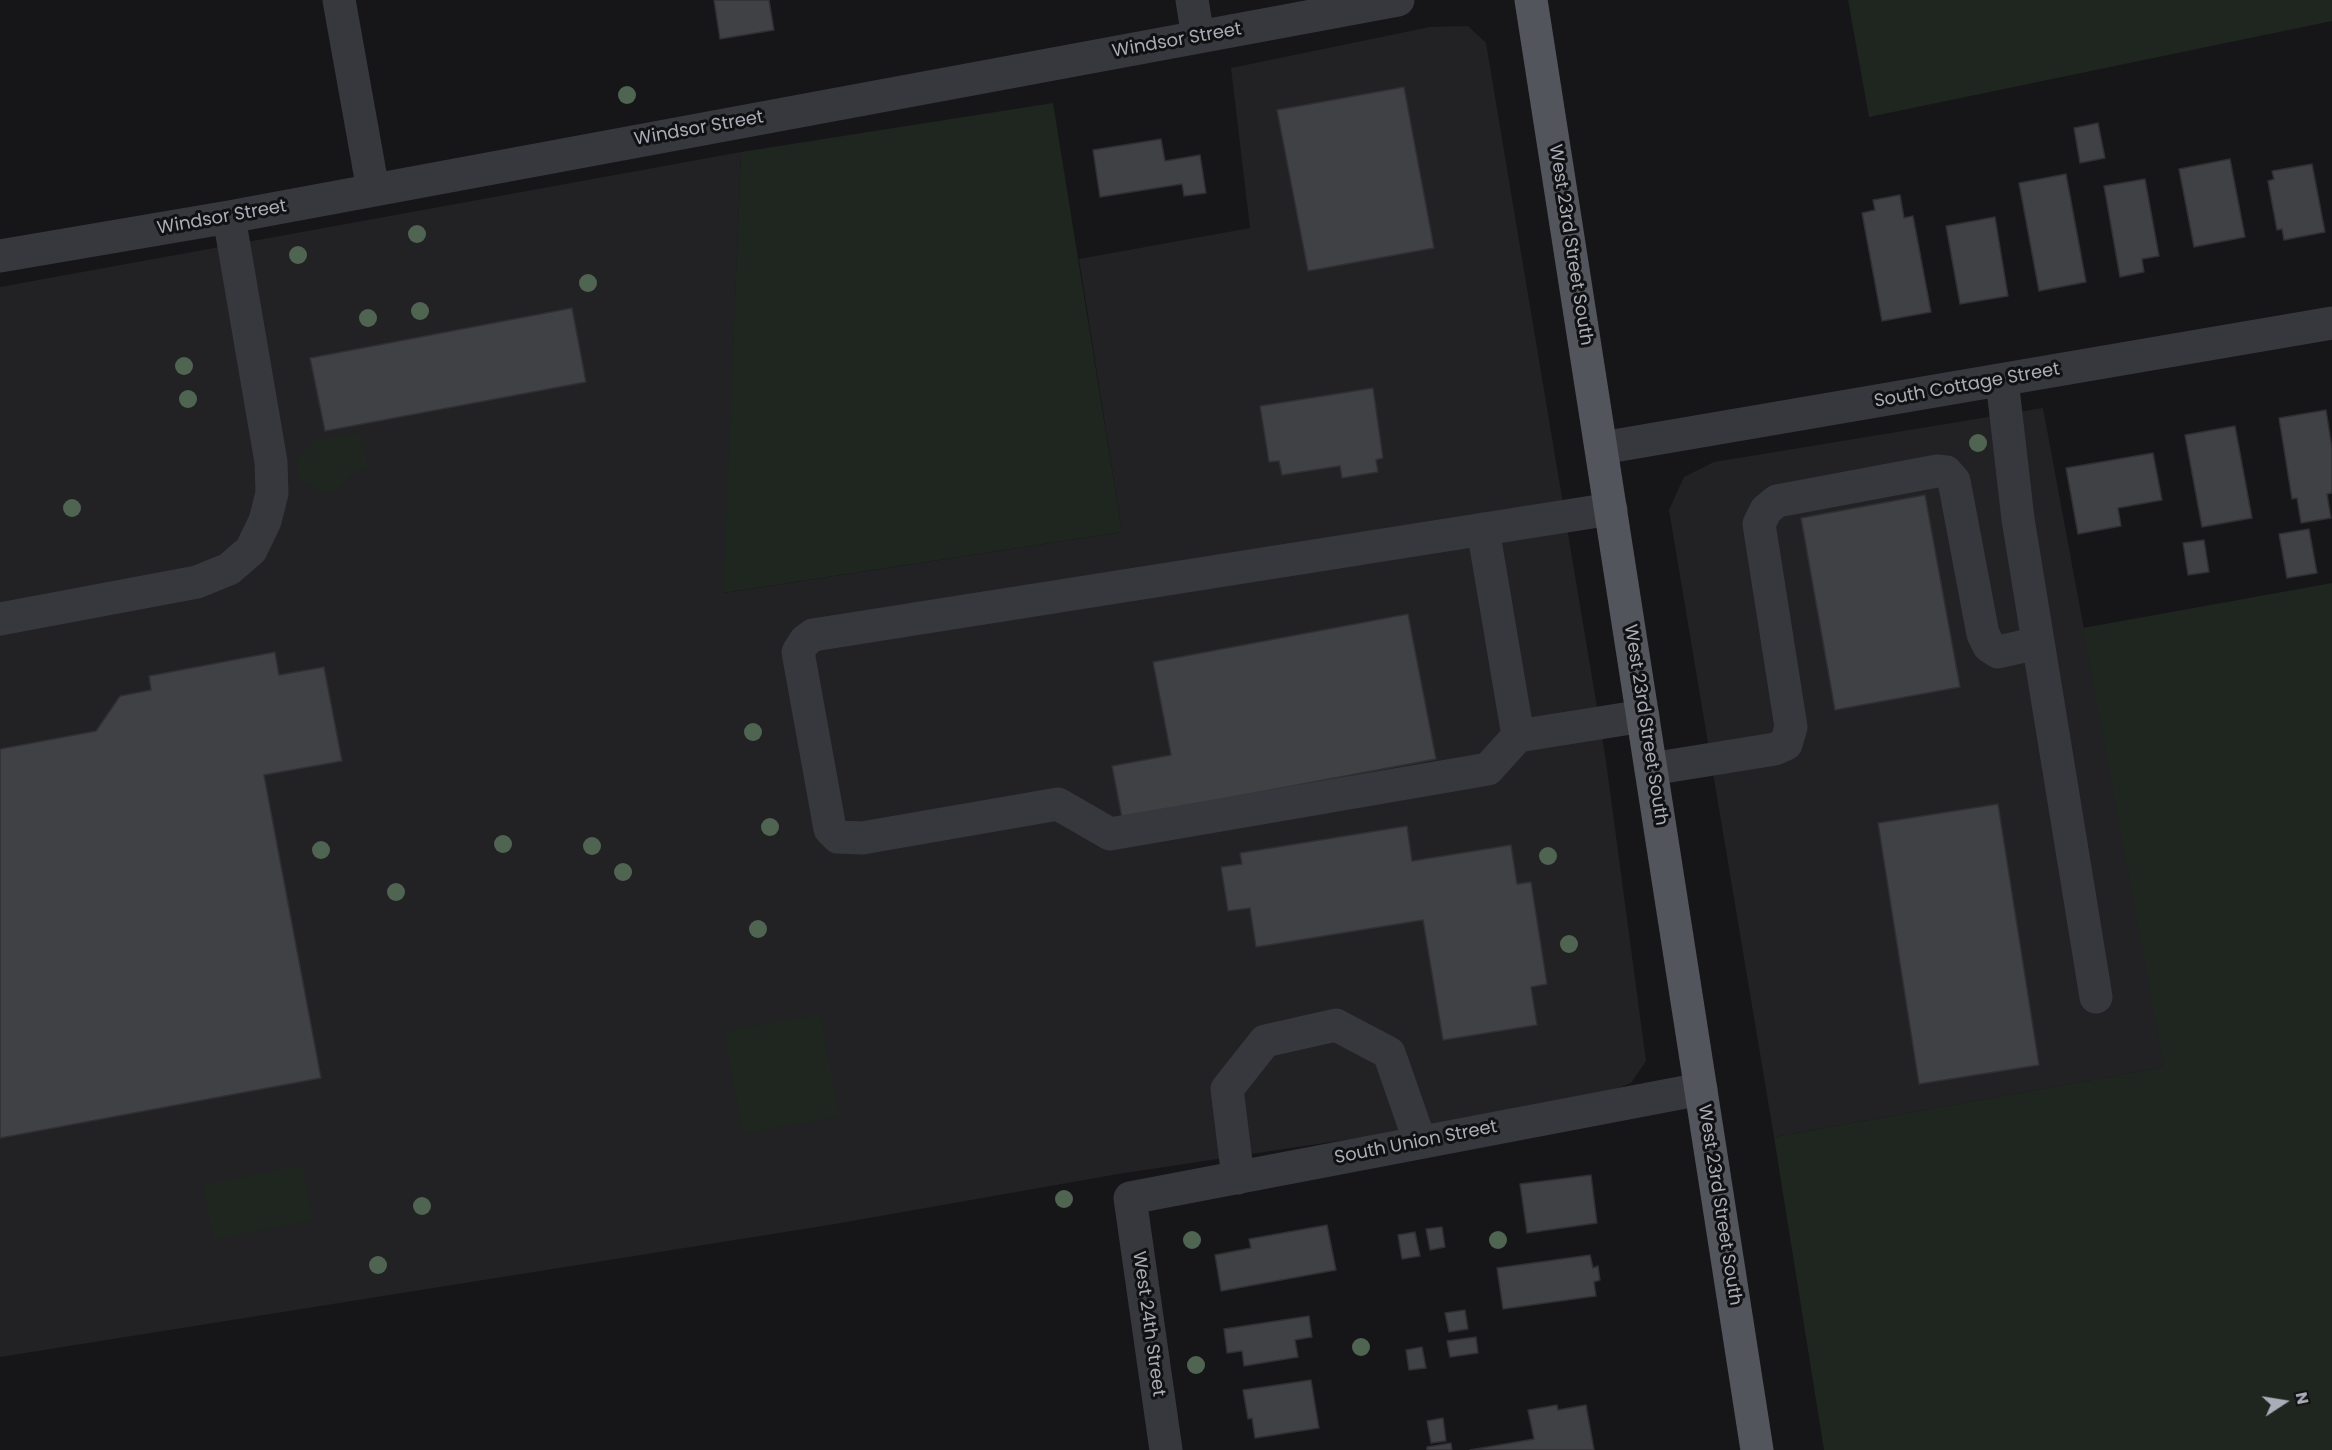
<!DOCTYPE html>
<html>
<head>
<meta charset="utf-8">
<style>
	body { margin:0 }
	#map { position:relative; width:2332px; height:1450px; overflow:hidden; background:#161618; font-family:Poppins,sans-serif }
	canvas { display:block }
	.north { position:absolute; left:2254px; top:1372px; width:60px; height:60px; -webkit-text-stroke:4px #111113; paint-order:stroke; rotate:78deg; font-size:16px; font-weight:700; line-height:24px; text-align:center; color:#a8adb8 }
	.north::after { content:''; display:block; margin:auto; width:21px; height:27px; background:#a8adb8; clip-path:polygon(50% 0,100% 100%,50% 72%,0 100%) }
</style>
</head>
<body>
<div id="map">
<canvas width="2332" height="1450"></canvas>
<div class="north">N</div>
</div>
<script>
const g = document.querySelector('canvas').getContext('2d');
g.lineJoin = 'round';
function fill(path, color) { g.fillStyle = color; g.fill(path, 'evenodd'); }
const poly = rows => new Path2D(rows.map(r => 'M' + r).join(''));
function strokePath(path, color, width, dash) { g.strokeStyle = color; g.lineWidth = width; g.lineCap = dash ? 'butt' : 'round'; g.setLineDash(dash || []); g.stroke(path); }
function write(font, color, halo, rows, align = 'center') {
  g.font = font + ' Poppins,sans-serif'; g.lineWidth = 6; g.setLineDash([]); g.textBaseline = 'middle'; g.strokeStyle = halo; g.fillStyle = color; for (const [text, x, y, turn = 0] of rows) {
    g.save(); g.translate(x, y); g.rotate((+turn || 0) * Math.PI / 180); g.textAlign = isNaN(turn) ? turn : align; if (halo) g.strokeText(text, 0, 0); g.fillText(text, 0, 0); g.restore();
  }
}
fill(poly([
	[1468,26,1486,43,1606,761,1646,1061,1631,1083,1604,1094,1464,1122,1118,1174,829,1225,0,1357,0,287,741,152,724,593,1122,532,1079,259,1250,228,1231,68,1430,27],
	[2043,408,2165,1067,1774,1137,1669,510,1684,477,1714,462]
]), '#222225');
fill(poly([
	[1848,0,2332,0,2332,21,1869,117],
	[1053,103,1122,532,723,593,741,152],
	[359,433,368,467,353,473,330,495,299,479,296,459,317,440],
	[2332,583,2332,1450,1824,1450,1774,1137,2164,1067,2083,628],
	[820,1014,839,1116,743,1134,724,1031],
	[302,1165,313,1220,214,1240,203,1185]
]), '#1e261f');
const building = poly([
	[714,0,769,0,774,30,720,39,714,0],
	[1404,87,1434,248,1308,271,1277,110,1404,87],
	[2098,123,2105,158,2080,163,2074,128,2098,123],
	[1161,139,1165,161,1200,155,1206,193,1184,196,1182,184,1100,197,1093,150,1161,139],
	[2230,159,2245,237,2194,247,2179,169,2230,159],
	[2312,164,2325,232,2284,240,2282,229,2277,230,2268,181,2274,179,2272,171,2312,164],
	[2066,174,2086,282,2039,291,2019,183,2066,174],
	[2145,179,2159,256,2142,259,2144,272,2120,277,2104,186,2145,179],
	[1900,195,1904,218,1913,216,1931,312,1882,321,1862,213,1875,210,1873,200,1900,195],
	[1995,217,2008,296,1960,304,1946,226,1995,217],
	[572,308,586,382,325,431,310,358,572,308],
	[1373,388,1383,458,1376,460,1378,472,1342,478,1340,466,1282,475,1279,461,1269,462,1260,406,1373,388],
	[2326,410,2332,448,2332,493,2327,494,2331,518,2301,523,2297,498,2292,499,2279,418,2326,410],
	[2235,426,2252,518,2202,527,2185,435,2235,426],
	[2153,453,2162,500,2118,508,2121,526,2078,534,2066,468,2153,453],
	[1925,495,1960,687,1835,710,1801,518,1925,495],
	[2309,529,2317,573,2287,578,2279,534,2309,529],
	[2204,540,2209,572,2188,575,2183,543,2204,540],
	[1408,614,1436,759,1122,818,1112,766,1171,755,1153,662,1408,614],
	[275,652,279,675,324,667,342,761,264,775,321,1078,0,1138,0,749,96,731,120,696,151,690,149,676,275,652],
	[1998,804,2039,1065,1919,1084,1878,823,1998,804],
	[1407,826,1412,861,1511,845,1517,884,1531,882,1547,984,1531,987,1537,1025,1443,1040,1423,920,1256,947,1250,908,1228,911,1221,867,1242,864,1240,853,1407,826],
	[1591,1175,1597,1223,1527,1233,1520,1184,1591,1175],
	[1327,1225,1336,1270,1221,1291,1215,1255,1251,1248,1249,1239,1327,1225],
	[1442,1227,1445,1247,1430,1250,1426,1229,1442,1227],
	[1415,1232,1420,1256,1402,1259,1398,1235,1415,1232],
	[1590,1255,1593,1268,1598,1266,1600,1280,1594,1282,1596,1296,1503,1309,1497,1268,1590,1255],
	[1465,1310,1468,1329,1449,1332,1445,1313,1465,1310],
	[1309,1316,1312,1337,1295,1340,1298,1357,1244,1366,1242,1351,1227,1353,1224,1329,1309,1316],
	[1476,1337,1478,1353,1450,1357,1447,1341,1476,1337],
	[1422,1347,1426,1368,1409,1370,1406,1350,1422,1347],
	[1311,1380,1319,1428,1255,1438,1252,1418,1248,1419,1243,1390,1311,1380],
	[1557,1405,1558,1410,1586,1405,1594,1450,1470,1450,1534,1439,1528,1410,1557,1405],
	[1443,1418,1446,1441,1431,1443,1427,1421,1443,1418],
	[1451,1443,1452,1450,1427,1450,1427,1447,1451,1443]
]);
fill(building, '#404145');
strokePath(building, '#303034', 1.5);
strokePath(poly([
	[339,0,373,190],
	[1192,0,1198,37],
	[0,256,229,217,1398,0],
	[2002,380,2018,519,2096,997],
	[1602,448,2332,323],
	[1611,509,813,635,805,641,798,652,830,829,838,837,862,838,1058,804,1110,834,1488,769,1518,736,1643,716],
	[1483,529,1518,736],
	[0,619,197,582,229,569,251,550,265,521,272,493,271,462,229,217],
	[1651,769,1775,749,1786,744,1791,727,1759,524,1766,510,1777,501,1937,471,1946,472,1954,481,1983,634,1989,646,1998,652,2038,643],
	[1238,1178,1227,1089,1265,1041,1336,1025,1389,1053,1420,1142],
	[1166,1450,1130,1198,1701,1089]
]), '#37383d', 33);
strokePath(poly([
	[1531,0,1757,1450]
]), '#53555c', 33);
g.fillStyle = '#506452';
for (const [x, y] of [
	[627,95],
	[417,234],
	[298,255],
	[588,283],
	[420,311],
	[368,318],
	[184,366],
	[188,399],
	[1978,443],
	[72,508],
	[753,732],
	[770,827],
	[503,844],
	[592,846],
	[321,850],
	[1548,856],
	[623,872],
	[396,892],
	[758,929],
	[1569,944],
	[1064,1199],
	[422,1206],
	[1192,1240],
	[1498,1240],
	[378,1265],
	[1361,1347],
	[1196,1365]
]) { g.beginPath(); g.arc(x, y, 9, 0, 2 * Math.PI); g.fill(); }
write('18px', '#a8adb8', '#111113', [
	["Windsor Street",1177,41,-10],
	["Windsor Street",699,129,-10],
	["Windsor Street",222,218,-10],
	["West 23rd Street South",1570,245,81],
	["South Cottage Street",1967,386,-10],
	["West 23rd Street South",1645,725,81],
	["South Union Street",1416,1143,-11],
	["West 23rd Street South",1719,1205,81],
	["West 24th Street",1148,1324,82]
]);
</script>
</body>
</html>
